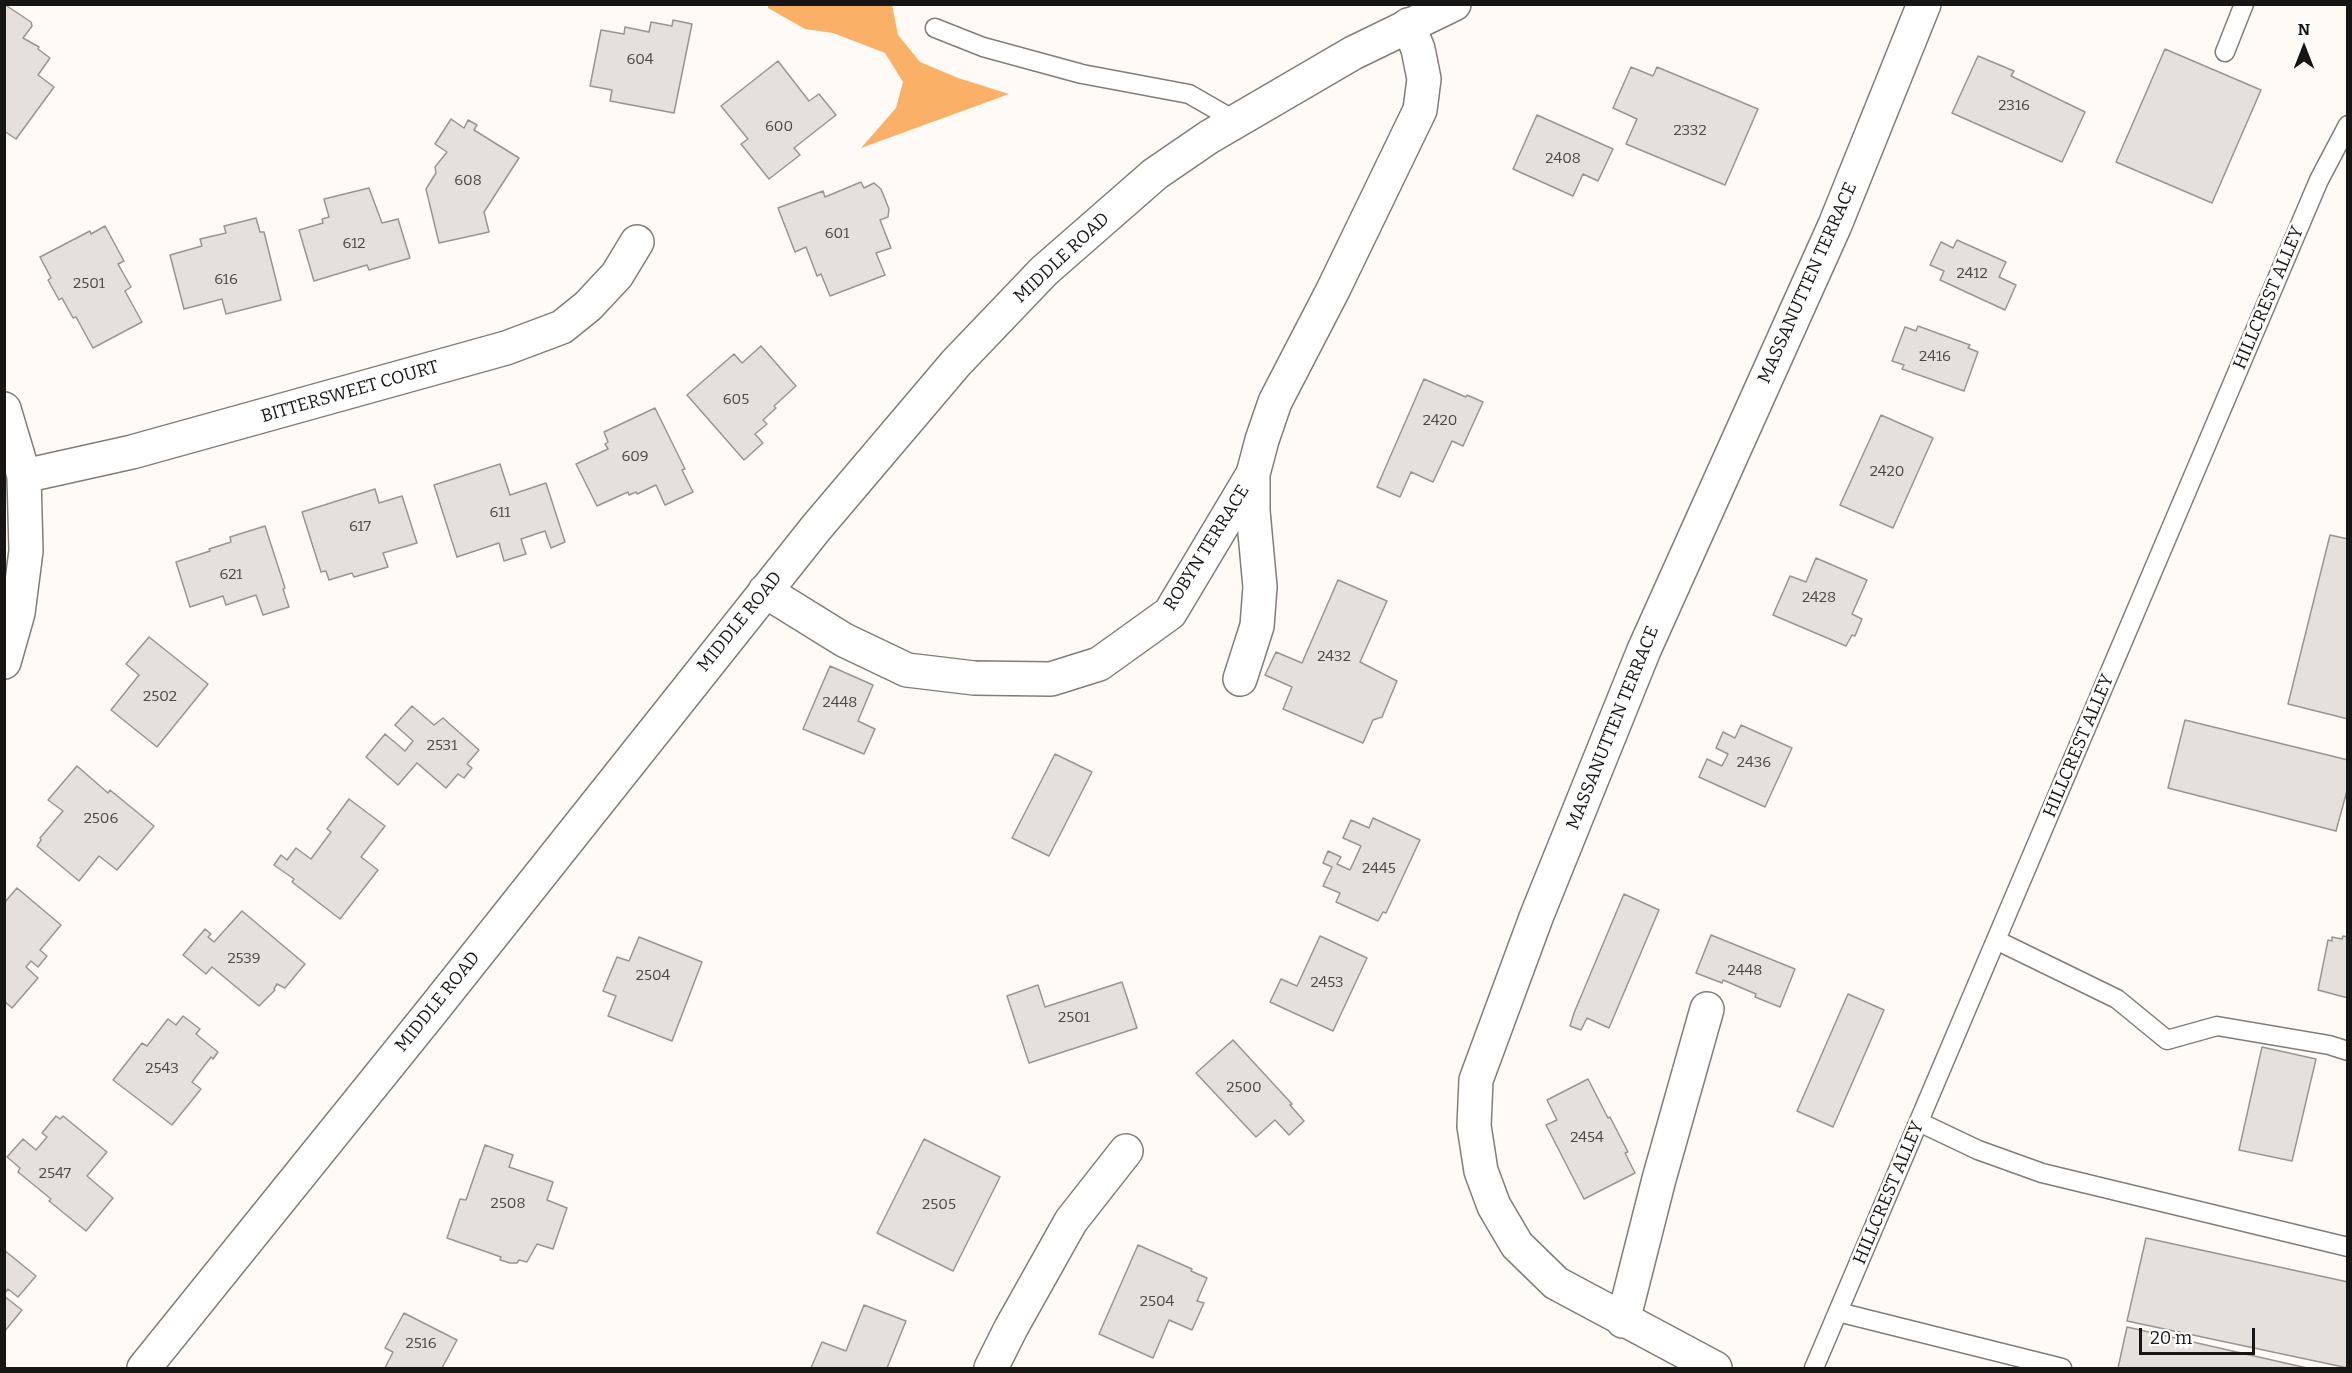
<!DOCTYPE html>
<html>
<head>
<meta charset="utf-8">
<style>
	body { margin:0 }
	#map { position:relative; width:2352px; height:1373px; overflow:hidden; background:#fffaf5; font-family:Bitter,serif }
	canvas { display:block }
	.frame { position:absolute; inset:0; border:6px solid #181614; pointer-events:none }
	.north { position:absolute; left:2274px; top:18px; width:60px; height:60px; -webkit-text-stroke:4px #fff; paint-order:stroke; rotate:0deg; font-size:16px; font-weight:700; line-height:24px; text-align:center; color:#181614 }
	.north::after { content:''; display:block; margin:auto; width:21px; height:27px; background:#181614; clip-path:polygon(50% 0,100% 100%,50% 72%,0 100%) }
	.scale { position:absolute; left:2139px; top:1328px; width:116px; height:27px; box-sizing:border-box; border:3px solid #181614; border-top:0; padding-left:8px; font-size:18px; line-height:21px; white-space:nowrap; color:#181614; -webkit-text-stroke:4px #fff; paint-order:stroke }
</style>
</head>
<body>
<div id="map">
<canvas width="2352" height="1373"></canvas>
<div class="frame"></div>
<div class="north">N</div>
<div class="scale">20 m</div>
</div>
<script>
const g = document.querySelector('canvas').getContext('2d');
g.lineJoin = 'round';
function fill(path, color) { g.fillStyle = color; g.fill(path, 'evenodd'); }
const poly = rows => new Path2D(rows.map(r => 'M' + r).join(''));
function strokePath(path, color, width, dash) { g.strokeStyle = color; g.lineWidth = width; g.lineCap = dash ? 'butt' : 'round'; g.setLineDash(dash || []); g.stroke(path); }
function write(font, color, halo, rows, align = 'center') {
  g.font = font + ' Bitter,serif'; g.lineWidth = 5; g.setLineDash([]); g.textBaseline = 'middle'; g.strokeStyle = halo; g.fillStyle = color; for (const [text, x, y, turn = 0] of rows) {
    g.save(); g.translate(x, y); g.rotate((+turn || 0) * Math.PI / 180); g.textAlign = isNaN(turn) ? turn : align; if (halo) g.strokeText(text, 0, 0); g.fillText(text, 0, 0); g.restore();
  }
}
fill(poly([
	[768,5,892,5,898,35,920,62,958,78,1009,94,861,148,896,108,903,82,885,53,833,33,805,29,768,8]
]), '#fab066');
const building = poly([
	[4,4,31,22,32,26,23,38,39,47,38,49,50,58,38,75,54,87,16,139,4,131,4,4],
	[673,20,692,24,674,113,610,101,612,90,590,86,601,30,624,34,625,27,649,32,651,22,672,26,673,20],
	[2165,49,2261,90,2212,203,2116,162,2165,49],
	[1978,56,2014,71,2011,76,2085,112,2062,162,1952,113,1978,56],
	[778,61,809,101,819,94,836,115,794,148,800,155,769,179,741,144,748,139,721,106,778,61],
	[1631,67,1653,76,1657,67,1758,109,1725,185,1626,144,1637,119,1613,108,1631,67],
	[1537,115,1613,149,1598,181,1583,174,1573,196,1513,169,1537,115],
	[451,119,464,128,468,120,477,125,474,130,519,158,484,212,489,232,439,243,426,189,436,173,435,167,447,152,435,144,451,119],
	[861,182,864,188,874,183,881,189,889,209,888,217,880,220,891,248,876,253,885,275,830,296,821,274,817,276,806,247,795,252,778,208,823,191,825,197,861,182],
	[369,188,382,223,398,219,410,258,369,270,367,265,314,281,299,230,323,223,322,219,329,217,324,199,369,188],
	[256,218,260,232,264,232,281,300,226,314,222,299,184,309,170,255,202,246,200,239,226,233,224,226,256,218],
	[105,226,124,261,118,264,131,287,125,291,142,322,93,348,76,317,73,318,62,298,59,300,48,280,51,278,40,257,90,231,91,234,105,226],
	[1957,240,2006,262,1999,277,2016,285,2005,310,1940,280,1944,271,1930,265,1941,242,1953,248,1957,240],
	[1918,326,1970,345,1968,348,1978,352,1964,391,1902,369,1904,365,1892,361,1905,327,1916,331,1918,326],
	[761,346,796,386,774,406,776,408,763,420,767,424,755,434,763,443,744,460,687,395,734,354,742,363,761,346],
	[1424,379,1466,397,1467,395,1483,402,1463,446,1452,441,1433,482,1411,472,1400,497,1377,487,1424,379],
	[655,408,685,469,682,470,693,492,665,505,656,485,637,494,636,492,629,495,628,492,597,506,576,464,608,449,605,444,608,442,604,432,655,408],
	[1881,415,1933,438,1893,528,1840,505,1881,415],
	[500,464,510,495,546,483,565,542,551,548,545,531,521,539,526,554,504,561,499,543,457,557,434,485,500,464],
	[375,489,379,503,402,496,417,543,383,553,388,567,354,577,352,573,329,580,326,571,321,572,302,512,375,489],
	[265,526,285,588,283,589,289,607,263,615,256,595,226,605,223,596,190,607,176,562,210,551,209,549,231,542,230,537,265,526],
	[2330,535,2348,539,2348,719,2288,704,2330,535],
	[1816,558,1867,580,1852,614,1862,619,1855,636,1852,635,1846,646,1773,615,1790,576,1806,582,1816,558],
	[1338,580,1387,601,1360,662,1397,681,1382,717,1373,720,1363,743,1283,709,1292,687,1265,675,1276,652,1302,663,1338,580],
	[149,637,208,684,157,747,111,710,139,675,126,664,149,637],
	[830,666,873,685,858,721,875,729,864,754,803,729,830,666],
	[412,706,434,725,443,718,479,750,467,764,472,768,464,778,458,774,446,788,417,763,398,785,366,757,385,734,405,751,413,741,395,725,412,706],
	[2185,720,2348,760,2348,787,2336,831,2168,788,2185,720],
	[1741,725,1792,748,1765,807,1699,777,1707,759,1722,766,1728,754,1716,748,1723,732,1735,738,1741,725],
	[1055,754,1092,772,1049,856,1012,838,1055,754],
	[77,766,108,793,110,790,154,826,117,870,99,856,79,881,37,846,41,840,40,838,63,811,48,800,77,766],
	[349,799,385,826,361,857,378,870,340,919,292,882,294,879,274,865,281,855,287,860,296,848,311,859,331,832,327,829,349,799],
	[1373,818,1420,840,1386,913,1383,912,1378,921,1336,902,1340,893,1323,886,1332,867,1323,863,1328,851,1341,857,1337,864,1350,870,1361,846,1343,838,1351,820,1369,828,1373,818],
	[17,888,61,925,40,950,47,956,38,967,31,961,26,967,38,978,12,1008,4,1001,4,903,17,888],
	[1624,894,1659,910,1609,1028,1587,1018,1581,1030,1570,1026,1574,1013,1624,894],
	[242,911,305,964,285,988,277,984,274,989,275,990,259,1006,212,967,206,974,183,955,205,929,211,934,208,937,214,942,242,911],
	[1711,935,1795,969,1780,1007,1755,997,1756,994,1723,980,1722,983,1696,973,1711,935],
	[1320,936,1367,958,1333,1031,1270,1002,1281,979,1297,986,1320,936],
	[2343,936,2348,937,2348,998,2318,990,2328,940,2332,941,2332,937,2342,939,2343,936],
	[639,937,702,962,672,1041,608,1016,616,996,603,991,617,957,629,961,639,937],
	[1122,982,1137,1028,1029,1063,1007,996,1038,985,1045,1007,1122,982],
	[1848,994,1884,1010,1833,1127,1797,1111,1848,994],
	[183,1016,200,1029,196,1034,218,1052,213,1059,211,1057,192,1082,201,1089,172,1125,113,1080,142,1043,147,1046,168,1019,176,1025,183,1016],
	[1233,1040,1292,1104,1290,1105,1304,1121,1289,1135,1275,1120,1256,1137,1196,1073,1233,1040],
	[2262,1047,2316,1059,2292,1161,2239,1150,2262,1047],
	[1588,1079,1608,1118,1610,1117,1628,1152,1625,1153,1635,1173,1584,1199,1546,1125,1557,1120,1547,1100,1588,1079],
	[56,1116,60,1119,63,1116,107,1152,87,1176,113,1198,86,1231,49,1201,51,1199,18,1172,20,1168,7,1157,23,1139,36,1150,47,1137,42,1133,56,1116],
	[924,1139,1000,1177,953,1271,877,1233,924,1139],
	[485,1145,513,1155,509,1167,553,1182,547,1200,567,1208,553,1249,537,1244,527,1262,519,1260,517,1263,510,1263,500,1260,501,1257,447,1238,460,1199,466,1200,485,1145],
	[2146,1238,2348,1282,2348,1368,2127,1321,2146,1238],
	[1138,1245,1192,1269,1191,1271,1207,1278,1197,1301,1204,1303,1192,1330,1169,1320,1153,1358,1099,1334,1138,1245],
	[4,1250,36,1276,18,1297,8,1289,4,1294,4,1250],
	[4,1296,22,1310,4,1332,4,1296],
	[864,1305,906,1321,887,1368,811,1368,822,1342,846,1351,864,1305],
	[404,1313,457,1340,442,1368,385,1368,393,1352,385,1348,404,1313],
	[2127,1327,2307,1368,2118,1368,2127,1327]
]);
fill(building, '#e5e0db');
strokePath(building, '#9a9591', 1.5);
const service = poly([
	[935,28,983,47,1082,74,1189,94,1236,121],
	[2225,52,2244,4],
	[1996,940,2117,999,2167,1040,2217,1026,2329,1045,2348,1051],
	[1919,1122,1978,1150,2042,1173,2348,1247],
	[1838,1312,2062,1368],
	[1814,1368,2319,180,2348,125]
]);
const minor = poly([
	[4,409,24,476,26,551,18,613,4,662],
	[24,476,132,452,506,348,562,327,588,306,617,275,637,242],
	[765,591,844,640,907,670,974,678,1051,679,1099,664,1170,613,1253,474],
	[1240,679,1257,626,1260,587,1253,511,1253,474,1262,440,1275,402,1333,290,1420,110,1424,79,1418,49,1408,25],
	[1623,1321,1659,1179,1707,1009],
	[991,1368,1011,1328,1071,1221,1126,1151],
	[1715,1368,1556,1283,1517,1245,1494,1206,1481,1171,1474,1126,1476,1080,1537,915,1644,650,1835,225,1924,4]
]);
const secondary = poly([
	[144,1368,432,1011,816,528,956,363,1044,271,1155,174,1209,137,1353,53,1454,4]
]);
strokePath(service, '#817d79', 21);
strokePath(minor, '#817d79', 36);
strokePath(secondary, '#817d79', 36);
strokePath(service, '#fff', 18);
strokePath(minor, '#fff', 33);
strokePath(secondary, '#fff', 33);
write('15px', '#4b4846', null, [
	["604",640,60],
	["2316",2014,106],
	["600",779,127],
	["2332",1690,131],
	["2408",1563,159],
	["608",468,181],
	["601",837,234],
	["612",354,244],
	["2412",1972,274],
	["616",226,280],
	["2501",89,284],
	["2416",1935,357],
	["605",736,400],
	["2420",1440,421],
	["609",635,457],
	["2420",1887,472],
	["611",500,513],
	["617",360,527],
	["621",231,575],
	["2428",1819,598],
	["2432",1334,657],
	["2502",160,697],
	["2448",840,703],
	["2531",442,746],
	["2436",1754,763],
	["2506",101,819],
	["2445",1379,869],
	["2539",244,959],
	["2448",1745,971],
	["2504",653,976],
	["2453",1327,983],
	["2501",1074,1018],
	["2543",162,1069],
	["2500",1244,1088],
	["2454",1587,1138],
	["2547",55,1174],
	["2508",508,1204],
	["2505",939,1205],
	["2504",1157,1302],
	["2516",421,1344]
]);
write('18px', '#181614', '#fff', [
	["MIDDLE ROAD",1062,258,-43],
	["MASSANUTTEN TERRACE",1808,283,-66],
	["HILLCREST ALLEY",2269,298,-67],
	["BITTERSWEET COURT",350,392,-16],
	["ROBYN TERRACE",1207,548,-58],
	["MIDDLE ROAD",740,622,-51],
	["MASSANUTTEN TERRACE",1613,728,-68],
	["HILLCREST ALLEY",2079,746,-67],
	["MIDDLE ROAD",438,1002,-51],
	["HILLCREST ALLEY",1889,1193,-67]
]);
</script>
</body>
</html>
